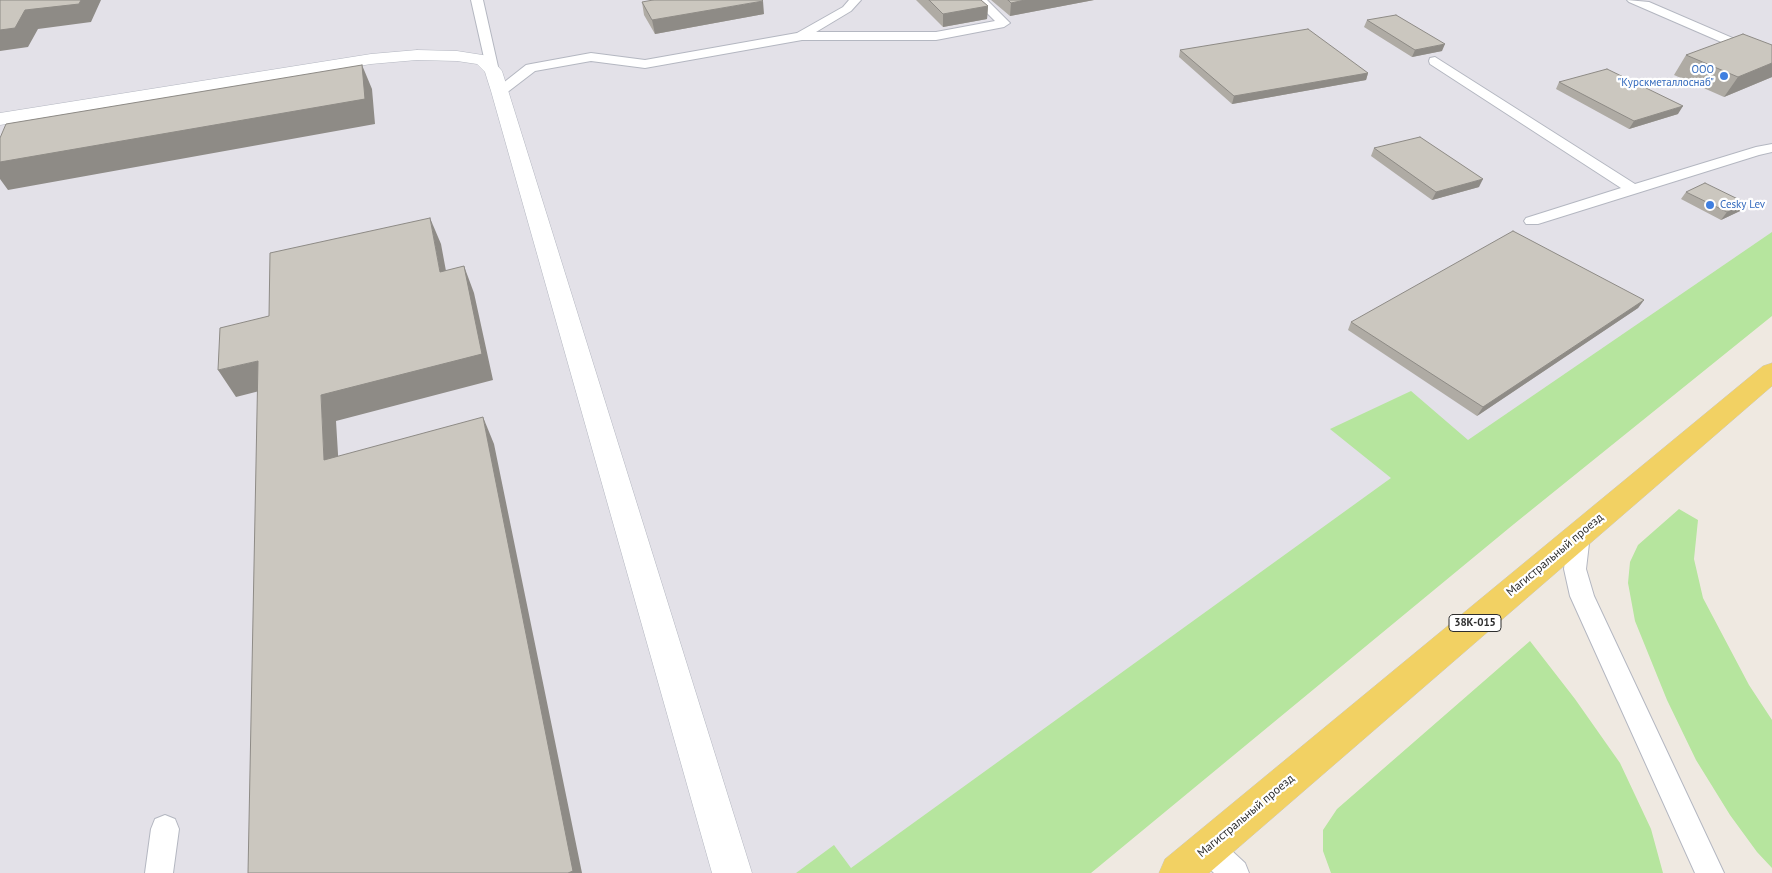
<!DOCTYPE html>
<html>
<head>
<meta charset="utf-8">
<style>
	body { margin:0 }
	canvas { display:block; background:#efe9e1 }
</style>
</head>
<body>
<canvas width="1772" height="873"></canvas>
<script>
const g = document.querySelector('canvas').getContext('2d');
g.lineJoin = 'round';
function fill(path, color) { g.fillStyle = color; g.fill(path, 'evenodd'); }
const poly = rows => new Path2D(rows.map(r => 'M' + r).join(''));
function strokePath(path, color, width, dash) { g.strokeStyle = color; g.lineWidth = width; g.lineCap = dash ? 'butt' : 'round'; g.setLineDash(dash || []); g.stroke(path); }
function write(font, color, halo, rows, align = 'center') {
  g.font = font + ' "PT Sans",sans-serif'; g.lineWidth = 4.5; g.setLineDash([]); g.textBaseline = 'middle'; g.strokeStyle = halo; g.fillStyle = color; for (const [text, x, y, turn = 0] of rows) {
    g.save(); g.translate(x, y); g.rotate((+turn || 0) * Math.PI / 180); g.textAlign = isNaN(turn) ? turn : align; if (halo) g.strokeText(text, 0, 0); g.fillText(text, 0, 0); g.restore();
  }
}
fill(poly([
	[0,0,1772,0,1772,297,1041,873,0,873]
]), '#e3e1e8');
fill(poly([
	[1772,232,1772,316,1514,524,1091,873,796,873,834,845,851,868,1391,478,1330,429,1411,391,1468,440],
	[1679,509,1698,520,1694,559,1703,598,1749,685,1772,720,1772,868,1757,852,1730,815,1696,760,1667,700,1635,621,1628,583,1630,562,1638,545],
	[1530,641,1575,699,1620,763,1651,829,1663,873,1331,873,1323,851,1323,830,1337,809]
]), '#b6e59e');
const service = poly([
	[471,0,483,0,499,71,498,74,488,74,487,71,471,0],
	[849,0,861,0,851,11,816,32,936,32,995,21,974,0,987,0,1010,23,1004,27,936,40,802,40,645,68,591,61,535,71,505,94,495,94,493,91,526,65,531,64,591,53,645,60,797,33,843,7,849,0],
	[1627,0,1649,2,1772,55,1772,64,1629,2,1627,0],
	[1435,57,1635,184,1756,147,1772,144,1772,152,1759,155,1538,224,1526,224,1524,221,1526,218,1621,188,1430,64,1429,61,1430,58,1435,57],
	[1579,526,1587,529,1590,535,1586,569,1594,596,1724,873,1695,873,1570,596,1564,569,1568,535,1571,529,1579,526],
	[165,815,175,819,179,829,173,873,145,873,151,829,155,819,165,815],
	[1208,834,1218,838,1245,863,1249,873,1214,873,1198,858,1194,848,1198,838,1208,834]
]);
const minor = poly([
	[417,50,457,51,489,56,502,71,752,873,712,873,491,91,485,72,477,64,457,61,417,60,371,64,0,125,0,113,371,54,417,50]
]);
const primary = poly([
	[1772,363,1772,386,1209,873,1159,873,1165,859,1763,366,1772,363]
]);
strokePath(service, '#b4b7c1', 2);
strokePath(minor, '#b4b7c1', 1);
strokePath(primary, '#c9c9c9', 1);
fill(service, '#fff');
fill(minor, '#fff');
fill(primary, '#f2d163');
fill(poly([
	[916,0,981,0,988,6,987,19,943,27],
	[991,0,1094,0,1010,16],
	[642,2,764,14,655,34,644,15],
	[1367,20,1442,51,1412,57,1364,27],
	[1772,45,1772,77,1724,97,1674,75,1686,55],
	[1180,50,1368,73,1366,80,1232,104,1179,57],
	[1559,82,1678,114,1629,129,1556,89],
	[1374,148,1479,187,1432,200,1371,156],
	[1686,192,1740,211,1721,220,1681,199],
	[1644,300,1638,308,1477,416,1348,330,1351,322]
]), '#afaba4');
fill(poly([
	[81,0,101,0,91,22,38,29,28,47,0,51,0,30,25,10],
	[1025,0,1094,0,1010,16,1011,3],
	[763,1,764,14,655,34,652,20],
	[988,6,987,19,943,27,943,14],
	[1445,44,1442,51,1412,57,1415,50],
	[1772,63,1772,77,1724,97,1738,77],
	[362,65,372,89,375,124,8,190,0,179,0,145],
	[1368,73,1366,80,1232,104,1234,96],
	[1683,106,1678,114,1629,129,1634,121],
	[1483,179,1479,187,1432,200,1436,192],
	[1746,203,1740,211,1721,220,1727,212],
	[430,218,441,244,451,298,440,272],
	[464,266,474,293,493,380,336,421,340,487,324,460,321,395],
	[1644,300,1638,308,1477,416,1483,407],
	[258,361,275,387,236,397,218,370],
	[483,417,494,444,582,873,568,873]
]), '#8e8b86');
const building = poly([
	[0,0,81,0,79,4,25,10,15,28,0,30,0,0],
	[653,0,762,0,763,1,652,20,642,2,653,0],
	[929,0,981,0,988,6,943,14,929,0],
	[1008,0,1025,0,1011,3,1008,0],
	[1396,15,1445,44,1415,50,1367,20,1396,15],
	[1308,29,1368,73,1234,96,1180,50,1308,29],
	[1743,34,1772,45,1772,63,1738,77,1686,55,1743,34],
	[362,65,365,99,0,162,0,138,6,124,362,65],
	[1607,69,1683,106,1634,121,1559,82,1607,69],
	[1420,137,1483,179,1436,192,1374,148,1420,137],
	[1705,183,1746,203,1727,212,1686,192,1705,183],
	[430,218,440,272,464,266,482,354,321,395,324,460,483,417,573,871,568,873,248,873,258,361,218,370,220,328,269,316,270,253,430,218],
	[1513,231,1644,300,1483,407,1351,322,1513,231]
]);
fill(building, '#cbc7bf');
strokePath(building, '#8e8b86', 1);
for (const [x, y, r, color] of [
	[1724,76,5,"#3f7fe0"],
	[1710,205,5,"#3f7fe0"]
]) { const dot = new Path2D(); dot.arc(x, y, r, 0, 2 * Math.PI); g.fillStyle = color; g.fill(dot); strokePath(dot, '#fff', 2); }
write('11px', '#366cbe', '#fff', [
	["ООО",1714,70],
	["\"Курскметаллоснаб\"",1714,83],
	["Cesky Lev",1720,205,"left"]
], 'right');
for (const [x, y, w] of [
	[1475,623,52]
]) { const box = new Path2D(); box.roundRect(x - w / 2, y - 8.5, w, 17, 4); g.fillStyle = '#fff'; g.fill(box); strokePath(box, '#2e2e2e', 1); }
write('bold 11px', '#2e2e2e', null, [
	["38К-015",1475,623]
]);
write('12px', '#2e2e2e', '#fff', [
	["Магистральный проезд",1555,555,-40],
	["Магистральный проезд",1246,816,-40]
]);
</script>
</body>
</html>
